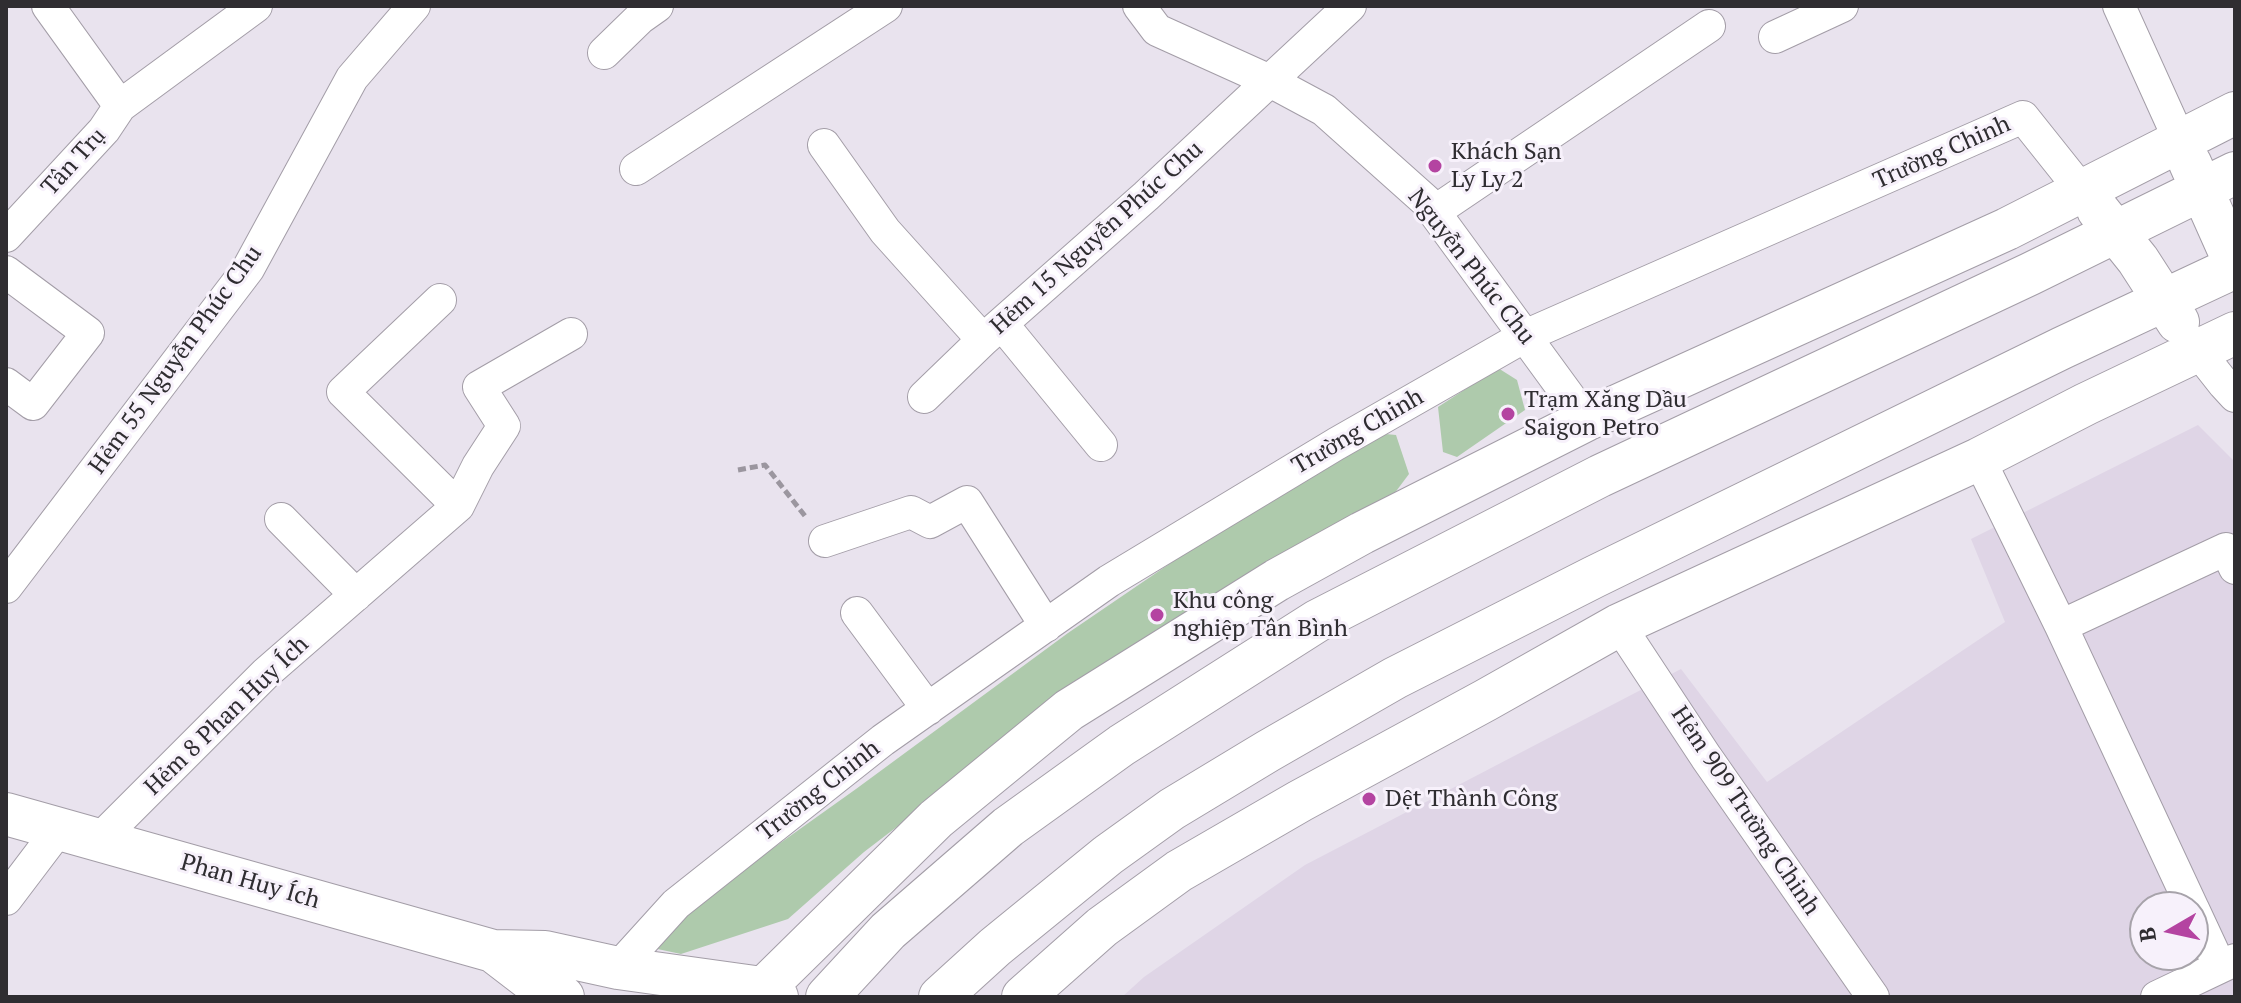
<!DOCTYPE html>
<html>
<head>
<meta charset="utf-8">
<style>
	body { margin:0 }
	#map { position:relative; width:2241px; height:1003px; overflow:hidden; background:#e9e3ee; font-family:"PT Serif",serif }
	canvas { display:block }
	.frame { position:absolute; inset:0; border:8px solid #2f2d31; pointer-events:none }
	.north { position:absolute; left:2129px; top:891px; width:80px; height:80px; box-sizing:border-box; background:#f7f1fb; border:2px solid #a7a3aa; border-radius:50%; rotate:261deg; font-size:22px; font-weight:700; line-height:32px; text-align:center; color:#2f2d31 }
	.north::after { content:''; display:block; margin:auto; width:28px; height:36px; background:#b444a1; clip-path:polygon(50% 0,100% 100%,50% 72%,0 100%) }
</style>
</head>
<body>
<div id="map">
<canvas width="2241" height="1003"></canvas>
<div class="frame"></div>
<div class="north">B</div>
</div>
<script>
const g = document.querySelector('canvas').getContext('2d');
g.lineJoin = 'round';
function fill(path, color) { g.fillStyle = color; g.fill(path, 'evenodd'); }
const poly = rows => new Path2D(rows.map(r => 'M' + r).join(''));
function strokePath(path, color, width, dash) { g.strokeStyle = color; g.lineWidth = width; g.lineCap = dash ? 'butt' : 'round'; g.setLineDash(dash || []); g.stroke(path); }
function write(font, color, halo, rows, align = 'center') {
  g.font = font + ' "PT Serif",serif'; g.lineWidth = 6; g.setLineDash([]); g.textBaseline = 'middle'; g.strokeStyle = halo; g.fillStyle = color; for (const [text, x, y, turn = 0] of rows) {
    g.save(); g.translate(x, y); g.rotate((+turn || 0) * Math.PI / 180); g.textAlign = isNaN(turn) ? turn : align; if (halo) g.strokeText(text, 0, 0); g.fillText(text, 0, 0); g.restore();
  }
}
fill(poly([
	[2198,425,2235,462,2235,997,1122,997,1144,977,1305,865,1681,669,1767,782,2005,622,1971,539],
	[2145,907,2193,907,2193,955,2145,955]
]), '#dfd5e6');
fill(poly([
	[1498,368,1517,380,1525,410,1457,457,1443,452,1438,407],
	[1375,433,1396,435,1409,474,1391,498,975,767,864,852,788,919,681,954,648,947,706,896,856,789,1068,633,1203,541]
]), '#aecaac');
const minor = poly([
	[1139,6,1157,30,1270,81,1324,110,1426,201,1586,420],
	[2119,6,2180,141],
	[1775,37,1842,6],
	[604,53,640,18,657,6],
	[120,106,256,6],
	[824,145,885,231,983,340],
	[636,169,886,6],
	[1434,212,1709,26],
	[6,236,104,130,120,106,48,6],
	[6,272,88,333,33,404,6,384],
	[440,300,343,392,458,506],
	[1002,324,1101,445],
	[2198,351,2224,384,2235,396],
	[924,397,983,340,1146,196,1350,6],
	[1979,459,2061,626,2192,907],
	[281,519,356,595],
	[825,541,911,512,930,522,967,502,1046,626],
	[6,587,248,269,352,78,414,6],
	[857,613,928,709],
	[1619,625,1706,757,1873,997],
	[2061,626,2226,549,2235,568],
	[100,839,266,673,458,506,478,466,504,426,479,387,571,334],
	[6,899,59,829],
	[2193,909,2220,967],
	[618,968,676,904,883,740,1109,581,1336,444,1525,336,2023,117,2082,191],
	[2157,997,2235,960]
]);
const major = poly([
	[2190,163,2235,264],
	[2098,210,2138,260,2178,322],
	[6,814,493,951,545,952,618,968,762,988,777,997],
	[493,951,536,984,563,997],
	[755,997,936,819,1069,710,1277,580,1362,533,1586,420,2007,229,2235,113],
	[827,997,888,931,1008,827,1122,745,1317,621,1600,476,2030,274,2235,173],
	[940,997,995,947,1108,855,1172,809,1268,751,1395,678,1594,577,2062,348,2235,267],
	[1023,997,1102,927,1179,871,1300,801,1486,700,1619,625,1979,459,2086,404,2235,333]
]);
strokePath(minor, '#a39da7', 34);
strokePath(major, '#a39da7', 44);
strokePath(poly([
	[738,470,765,465,805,516]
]), '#9b969f', 5, [8, 4]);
strokePath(minor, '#fff', 32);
strokePath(major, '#fff', 42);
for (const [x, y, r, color] of [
	[1435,166,8,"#b444a1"],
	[1508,414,8,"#b444a1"],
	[1157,615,8,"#b444a1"],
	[1369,799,8,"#b444a1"]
]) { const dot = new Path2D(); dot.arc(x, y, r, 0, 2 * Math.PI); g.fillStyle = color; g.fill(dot); strokePath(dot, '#f7f1fb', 3); }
write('24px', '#2f2d31', '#f7f1fb', [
	["Khách Sạn",1451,152],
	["Ly Ly 2",1451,180],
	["Trạm Xăng Dầu",1524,400],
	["Saigon Petro",1524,428],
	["Khu công",1173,601],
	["nghiệp Tân Bình",1173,629],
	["Dệt Thành Công",1385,799]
], 'left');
write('24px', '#2f2d31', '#f7f1fb', [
	["Trường Chinh",1942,153,-24],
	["Tân Trụ",74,162,-48],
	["Hẻm 15 Nguyễn Phúc Chu",1097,238,-42],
	["Nguyễn Phúc Chu",1471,267,52],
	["Hẻm 55 Nguyễn Phúc Chu",176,360,-54],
	["Trường Chinh",1358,432,-30],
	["Hẻm 8 Phan Huy Ích",227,716,-44],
	["Trường Chinh",819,791,-38],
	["Hẻm 909 Trường Chinh",1745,811,56],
	["Phan Huy Ích",250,882,16]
]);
</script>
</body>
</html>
